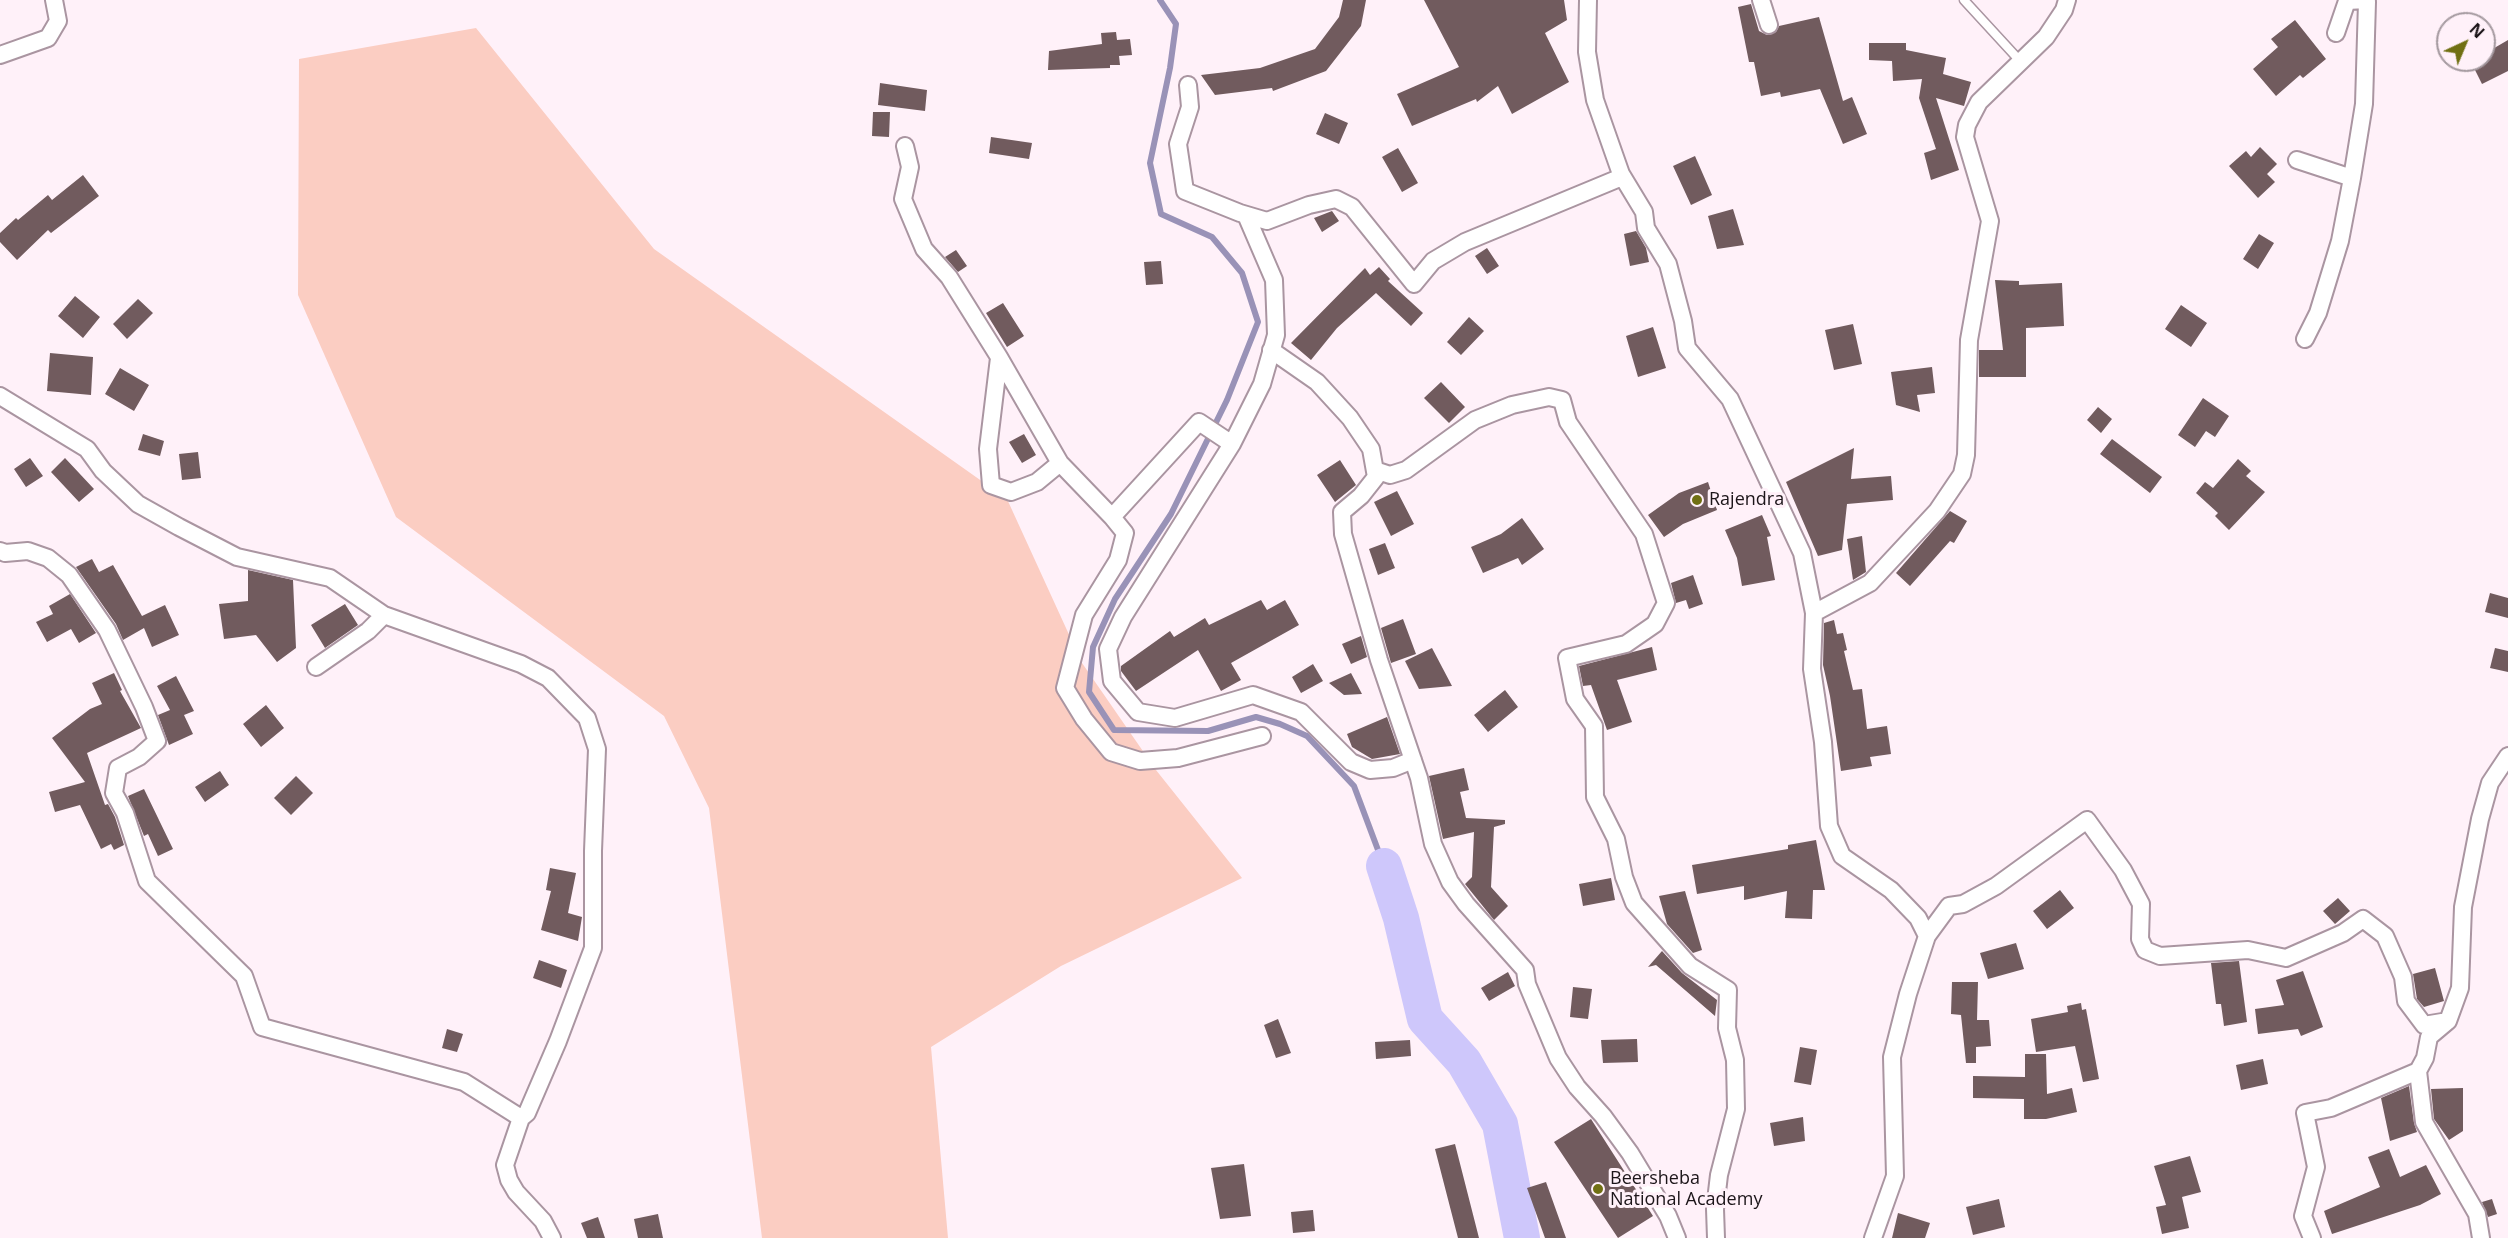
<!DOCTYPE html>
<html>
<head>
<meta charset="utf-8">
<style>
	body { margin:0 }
	#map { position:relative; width:2508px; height:1238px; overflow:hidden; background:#fff1f9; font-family:"Open Sans",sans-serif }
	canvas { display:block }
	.north { position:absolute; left:2436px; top:12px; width:60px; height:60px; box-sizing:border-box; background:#fff1f9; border:2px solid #a4999f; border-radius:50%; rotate:44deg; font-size:16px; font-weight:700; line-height:24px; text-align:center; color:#1c1519 }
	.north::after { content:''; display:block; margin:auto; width:21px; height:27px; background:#707013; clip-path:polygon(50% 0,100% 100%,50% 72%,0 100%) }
</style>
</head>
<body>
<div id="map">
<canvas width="2508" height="1238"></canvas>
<div class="north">N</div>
</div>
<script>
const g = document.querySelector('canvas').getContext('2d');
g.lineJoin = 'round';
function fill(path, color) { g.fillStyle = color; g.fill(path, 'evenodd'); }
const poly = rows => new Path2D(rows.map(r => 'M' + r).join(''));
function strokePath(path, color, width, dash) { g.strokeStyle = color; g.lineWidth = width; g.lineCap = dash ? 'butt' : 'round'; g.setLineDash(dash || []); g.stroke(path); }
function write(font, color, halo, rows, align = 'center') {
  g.font = font + ' "Open Sans",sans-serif'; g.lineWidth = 6; g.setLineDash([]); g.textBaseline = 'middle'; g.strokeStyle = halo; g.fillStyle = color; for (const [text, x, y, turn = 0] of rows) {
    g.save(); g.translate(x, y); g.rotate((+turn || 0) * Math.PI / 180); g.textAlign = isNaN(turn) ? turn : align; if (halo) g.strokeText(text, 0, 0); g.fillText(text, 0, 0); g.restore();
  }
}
fill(poly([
	[476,28,654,249,1007,499,1082,663,1156,770,1242,878,1061,966,931,1047,948,1238,762,1238,709,808,664,716,396,517,298,295,299,59]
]), '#fbcdc2');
strokePath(poly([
	[1160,0,1176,24,1170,68,1150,163,1161,214,1212,237,1242,273,1258,322,1227,400,1171,514,1115,599,1093,647,1089,692,1114,730,1208,731,1256,717,1280,724,1307,736,1354,786,1384,866]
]), '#9992b7', 6);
strokePath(poly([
	[1384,866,1401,918,1425,1019,1464,1062,1500,1124,1522,1238]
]), '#cec7fb', 36);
fill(poly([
	[1343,0,1366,0,1361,26,1326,71,1273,91,1272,88,1215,95,1201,75,1260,68,1315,49,1339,17],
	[1424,0,1564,0,1567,20,1545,33,1569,82,1512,114,1498,86,1477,102,1476,99,1412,126,1397,94,1459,67],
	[1751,4,1759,31,1767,35,1776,32,1779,26,1819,17,1843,101,1852,97,1867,134,1843,144,1820,89,1781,97,1780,92,1761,96,1754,62,1749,62,1738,7],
	[2295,20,2326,59,2303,78,2300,75,2276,96,2253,69,2278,47,2271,39],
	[1116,32,1117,40,1130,39,1132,55,1119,56,1120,65,1110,65,1110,68,1048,70,1049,51,1102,44,1101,33],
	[2508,40,2508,71,2482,84,2470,60,2484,60,2484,54],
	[1869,43,1906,43,1906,50,1946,58,1943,74,1971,82,1964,106,1936,98,1959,170,1931,180,1924,153,1936,149,1919,98,1922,79,1893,81,1892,61,1869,60],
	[880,83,927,90,925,111,878,105],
	[873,112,890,112,889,137,872,136],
	[1325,113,1348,123,1339,144,1316,134],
	[991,137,1032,143,1029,159,989,153],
	[2260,147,2277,164,2267,174,2275,182,2258,198,2229,166,2246,151,2251,157],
	[1398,148,1418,183,1402,192,1382,157],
	[1695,156,1712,195,1691,205,1673,166],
	[83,175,99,196,51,233,48,230,17,260,0,242,0,233,16,218,18,220,48,195,52,200],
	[1733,209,1744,245,1717,249,1708,216],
	[1332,211,1339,221,1322,232,1314,218],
	[1636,231,1646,248,1649,262,1630,266,1624,234],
	[2259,234,2274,243,2258,269,2243,259],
	[1487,248,1499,266,1487,274,1475,256],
	[956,250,967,266,958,272,945,257],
	[1161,261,1163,284,1146,285,1144,262],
	[1379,267,1390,279,1388,281,1423,313,1411,326,1376,293,1337,328,1311,360,1291,343,1365,268,1370,275],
	[1995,280,2019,281,2019,285,2062,283,2064,326,2026,328,2026,377,1979,377,1979,350,2003,350],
	[75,296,100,317,83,338,58,316],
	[138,299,153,313,127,339,113,324],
	[1003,303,1024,336,1007,347,986,313],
	[2181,305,2207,323,2191,347,2165,329],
	[1469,317,1484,331,1461,355,1447,342],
	[1853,324,1862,364,1834,370,1825,330],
	[1653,327,1666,368,1638,377,1626,336],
	[50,353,93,357,91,395,47,391],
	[1932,367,1935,393,1917,395,1920,412,1896,405,1891,372],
	[120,368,149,385,134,411,105,394],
	[1441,382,1465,407,1449,423,1424,398],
	[2203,398,2229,416,2215,437,2206,431,2195,447,2178,435],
	[2098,407,2112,419,2101,433,2087,420],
	[143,434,164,441,160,456,138,450],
	[1024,434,1036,455,1022,463,1009,442],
	[2112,439,2162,477,2150,493,2100,454],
	[1854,448,1851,479,1891,476,1893,500,1847,504,1842,550,1818,556,1786,482],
	[198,452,201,478,182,480,179,454],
	[30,458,43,476,26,487,14,469],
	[65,458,94,489,79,502,51,472],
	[2238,459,2251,471,2246,476,2265,492,2229,530,2215,516,2218,513,2196,493,2205,482,2213,488],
	[1340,460,1356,485,1335,502,1317,475],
	[1708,482,1717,510,1683,524,1664,537,1648,515,1679,493],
	[1397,491,1414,524,1391,536,1374,502],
	[1950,511,1967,521,1954,543,1950,541,1910,586,1896,573],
	[1762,515,1771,536,1767,537,1775,580,1742,586,1737,558,1725,530],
	[1522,518,1544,549,1522,565,1518,558,1483,573,1471,547,1501,534],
	[1862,536,1866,572,1853,580,1847,539],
	[1385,543,1395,568,1378,575,1369,549],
	[92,559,99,572,113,565,142,616,165,605,179,635,152,647,144,628,123,640,116,624,76,567],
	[248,570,293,580,296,648,277,662,256,635,224,639,219,604,248,601],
	[1693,575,1703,604,1689,609,1686,600,1676,603,1671,583],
	[2490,593,2508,598,2508,618,2485,612],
	[70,594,96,633,79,643,71,629,47,642,36,622,53,614,49,606],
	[1261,600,1267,610,1285,600,1299,625,1231,663,1241,680,1221,691,1198,650,1136,691,1121,671,1121,666,1170,631,1174,637,1205,618,1209,625],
	[345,604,358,625,325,648,311,625],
	[1403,619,1416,654,1391,663,1381,628],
	[1834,620,1837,634,1843,633,1847,650,1844,651,1853,690,1862,689,1867,729,1887,726,1891,754,1870,757,1872,766,1841,771,1830,696,1823,665,1824,623],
	[1361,636,1367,657,1351,664,1342,644],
	[1652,647,1657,670,1617,680,1632,722,1607,730,1591,685,1583,686,1579,666],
	[1432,648,1452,686,1419,689,1405,661],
	[2495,648,2508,651,2508,672,2490,668],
	[1313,664,1323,681,1301,693,1292,677],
	[114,673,122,690,120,691,141,728,87,753,105,805,108,804,115,817,124,845,114,850,111,844,101,849,80,805,55,812,49,792,85,782,52,738,90,709,102,704,92,683],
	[1351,673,1362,694,1344,695,1329,683],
	[176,676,194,711,184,715,193,734,169,745,158,715,170,710,157,686],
	[1505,690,1518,707,1488,732,1474,715],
	[266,705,284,728,261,747,243,724],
	[1387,717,1400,754,1372,759,1352,747,1347,734],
	[1464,768,1469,790,1460,792,1466,818,1505,820,1505,824,1494,827,1491,887,1508,906,1494,920,1465,884,1472,877,1474,832,1443,839,1429,776],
	[220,771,229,785,205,802,195,787],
	[296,776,313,793,291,815,274,798],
	[144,789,173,849,158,856,148,834,144,836,128,796],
	[1816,840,1825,890,1813,890,1812,919,1785,918,1787,891,1744,900,1744,886,1697,894,1692,865,1788,849,1788,845],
	[550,868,576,873,568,913,582,917,578,941,541,930,551,891,546,890],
	[1611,878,1615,900,1583,906,1579,884],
	[2060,890,2074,908,2047,929,2033,911],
	[1685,891,1702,950,1693,953,1667,924,1659,896],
	[2338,898,2350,911,2335,924,2323,911],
	[2016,943,2024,969,1988,979,1980,953],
	[1662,951,1682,973,1717,1000,1715,1016,1656,965,1648,967],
	[539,960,567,970,561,988,533,978],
	[2239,961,2247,1022,2224,1026,2221,1004,2216,1004,2211,963],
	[2435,968,2444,1001,2424,1007,2417,999,2413,974],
	[2303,971,2323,1027,2301,1036,2298,1029,2258,1034,2255,1009,2284,1005,2276,980],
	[1508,972,1515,986,1489,1001,1481,988],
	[1952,982,1978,982,1977,1020,1989,1020,1991,1046,1976,1047,1976,1063,1966,1063,1961,1015,1951,1014],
	[1573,987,1592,989,1588,1019,1570,1017],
	[2081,1003,2082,1010,2086,1009,2099,1079,2083,1082,2075,1046,2036,1052,2031,1019,2068,1012,2067,1006],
	[1278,1019,1291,1053,1276,1058,1264,1025],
	[447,1029,463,1034,457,1052,442,1048],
	[1637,1039,1638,1062,1603,1063,1601,1040],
	[1410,1040,1411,1056,1376,1059,1375,1042],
	[1800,1047,1817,1050,1811,1085,1794,1082],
	[2025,1054,2046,1054,2047,1094,2072,1088,2077,1112,2046,1119,2024,1119,2024,1099,1973,1098,1973,1076,2025,1077],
	[2263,1059,2268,1084,2241,1090,2236,1065],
	[2409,1086,2414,1123,2417,1132,2390,1141,2381,1098],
	[2463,1088,2463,1131,2449,1140,2434,1119,2431,1089],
	[1803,1117,1805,1141,1774,1146,1770,1123],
	[1591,1119,1653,1216,1618,1238,1554,1142],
	[1455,1144,1479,1238,1458,1238,1435,1149],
	[2389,1149,2400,1177,2426,1165,2441,1194,2420,1205,2332,1234,2324,1211,2380,1187,2368,1157],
	[2190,1156,2201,1192,2182,1197,2189,1228,2162,1234,2156,1207,2166,1205,2154,1166],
	[1244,1164,1251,1216,1220,1219,1211,1168],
	[1546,1182,1566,1238,1545,1238,1527,1188],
	[1999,1199,2005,1227,1973,1235,1966,1207],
	[2492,1199,2497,1214,2488,1217,2482,1202],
	[1313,1210,1315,1231,1293,1233,1291,1212],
	[1898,1213,1930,1223,1925,1238,1892,1238],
	[658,1214,663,1238,638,1238,634,1219],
	[598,1217,605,1238,587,1238,581,1223]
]), '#715b5e');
const lane = poly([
	[1964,0,2021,62]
]);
const street = poly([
	[1588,0,1587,52,1595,100,1621,174,1644,212,1646,228,1668,264,1683,321,1687,348,1730,399,1802,553,1814,613,1812,669,1823,742,1829,826,1842,856,1891,890,1918,918,1927,936],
	[1761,0,1769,25],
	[2336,33,2347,1,2367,0],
	[0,55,48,38,58,21,54,0],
	[1188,85,1190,107,1178,144,1185,191,1240,213,1267,221,1309,205,1336,199,1352,207,1414,284,1433,261,1465,242,1617,179,1621,174],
	[905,146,910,167,903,199,924,249,949,277,999,357,1060,463,1112,517,1199,422,1232,444],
	[2297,160,2352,178],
	[1246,215,1274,280,1276,335,1262,384,1232,444,1123,617,1108,649,1112,681,1138,712,1175,718,1253,695,1301,712,1351,762,1370,770,1393,768,1413,760],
	[2305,339,2318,313,2340,241,2352,178,2364,104,2367,2],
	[1271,350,1317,382,1350,418,1371,449,1376,477,1361,496,1342,512,1343,534,1379,660,1419,778,1433,844,1450,882,1466,904,1525,970,1527,984,1558,1058,1577,1087,1603,1116,1630,1153,1668,1216,1677,1238],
	[999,358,988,449,991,485,1011,492,1037,482,1060,463],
	[0,396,87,449,103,471,138,504,179,527,237,557,330,578,384,615,521,664,548,678,587,718,597,749,593,851,593,948,558,1041,527,1113,521,1118,505,1165,509,1180,516,1192,543,1221,552,1238],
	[1375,470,1390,475,1406,470,1475,420,1512,405,1549,397,1562,400,1568,422,1644,534,1666,603,1655,624,1626,644,1567,658,1575,699,1594,726,1595,797,1616,839,1624,877,1634,903,1690,966,1728,990,1727,1028,1735,1060,1736,1109,1719,1175,1715,1209,1716,1238],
	[1112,517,1125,533,1118,560,1084,615,1065,688,1084,719,1111,752,1140,761,1178,758,1262,736],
	[0,551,5,553,28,551,48,558,69,575,107,630,144,707,157,741,139,757,118,768,114,793,125,813,147,881,244,976,262,1027,464,1082,521,1118],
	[1814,613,1870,583,1937,511,1962,474,1966,455,1969,340,1990,221,1965,137,1967,125,1979,102,2046,37,2064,10,2067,0],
	[316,667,368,631,384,615],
	[1873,1238,1895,1176,1892,1057,1908,994,1927,936,1949,906,1963,904,1996,886,2087,820,2123,870,2141,904,2140,939,2145,950,2160,956,2248,950,2286,958,2343,933,2363,919,2385,936,2403,977,2406,1001,2424,1025,2448,1021],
	[2312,1238,2303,1216,2316,1167,2305,1113,2331,1108,2418,1071],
	[2481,1238,2477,1214,2424,1122,2418,1071,2425,1058,2429,1037,2448,1021,2460,988,2463,907,2480,819,2490,783,2508,756]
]);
strokePath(lane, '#aa95a1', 11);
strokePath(street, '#aa95a1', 20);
strokePath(lane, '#fff', 8);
strokePath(street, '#fff', 16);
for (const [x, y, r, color] of [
	[1697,500,6,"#707013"],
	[1598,1189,6,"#707013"]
]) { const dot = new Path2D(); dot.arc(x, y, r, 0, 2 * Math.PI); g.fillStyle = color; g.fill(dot); strokePath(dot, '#fff1f9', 2); }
write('18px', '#1c1519', '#fff1f9', [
	["Rajendra",1709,500],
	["Beersheba",1610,1179],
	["National Academy",1610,1200]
], 'left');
</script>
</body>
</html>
